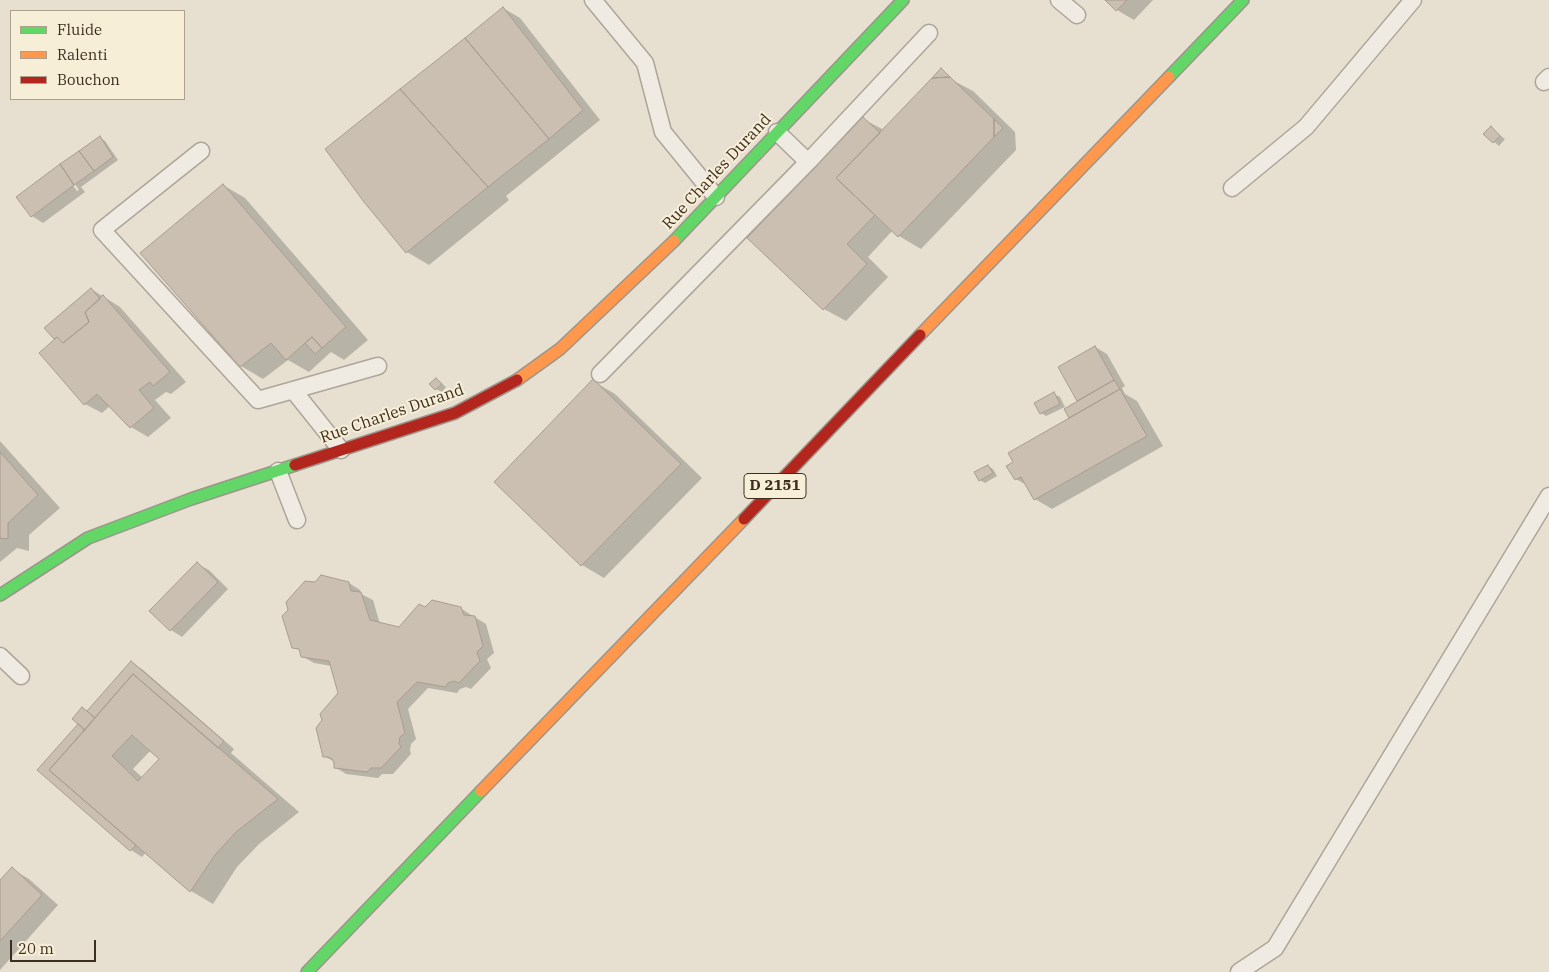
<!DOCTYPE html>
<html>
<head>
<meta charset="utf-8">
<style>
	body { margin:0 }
	#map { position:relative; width:1549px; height:972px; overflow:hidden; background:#e7e0d1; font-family:"IBM Plex Serif",serif }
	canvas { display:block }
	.legend { position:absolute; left:10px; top:10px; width:175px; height:90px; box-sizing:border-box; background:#f7eed8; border:1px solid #ada18e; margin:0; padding:6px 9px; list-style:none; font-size:15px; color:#3d2e20 }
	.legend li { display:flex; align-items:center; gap:10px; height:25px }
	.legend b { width:25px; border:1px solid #ada18e }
	.scale { position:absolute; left:10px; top:940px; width:86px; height:22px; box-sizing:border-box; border:2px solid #3d2e20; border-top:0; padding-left:6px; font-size:15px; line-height:18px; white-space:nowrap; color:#3d2e20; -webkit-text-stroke:4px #f7eed8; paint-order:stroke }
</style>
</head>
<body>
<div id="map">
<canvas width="1549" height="972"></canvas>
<ul class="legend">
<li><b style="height:6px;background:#63d668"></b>Fluide</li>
<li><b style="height:6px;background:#ff974d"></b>Ralenti</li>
<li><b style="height:6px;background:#b3261e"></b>Bouchon</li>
</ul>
<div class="scale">20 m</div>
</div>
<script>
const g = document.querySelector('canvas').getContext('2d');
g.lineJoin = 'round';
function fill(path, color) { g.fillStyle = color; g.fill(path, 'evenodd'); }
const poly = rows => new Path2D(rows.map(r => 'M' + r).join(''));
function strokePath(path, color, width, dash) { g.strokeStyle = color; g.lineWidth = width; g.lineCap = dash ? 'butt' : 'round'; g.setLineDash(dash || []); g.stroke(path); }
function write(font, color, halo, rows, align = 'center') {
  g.font = font + ' "IBM Plex Serif",serif'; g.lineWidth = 4; g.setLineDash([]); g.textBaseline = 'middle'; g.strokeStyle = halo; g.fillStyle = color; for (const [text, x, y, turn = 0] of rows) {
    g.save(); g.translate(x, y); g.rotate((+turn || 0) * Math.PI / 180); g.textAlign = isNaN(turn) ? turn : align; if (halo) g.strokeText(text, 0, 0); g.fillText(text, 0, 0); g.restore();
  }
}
fill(poly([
	[1107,0,1153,0,1134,20,1117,10],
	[503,8,520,18,600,120,506,196,509,200,429,265,407,252,365,201],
	[941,70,956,82,973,91,1015,132,1016,150,921,249,899,236,893,230,868,257,888,277,846,321,824,309,863,119,884,130],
	[1491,128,1505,139,1499,146,1485,134],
	[100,138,105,141,118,160,81,187,85,192,43,223,32,216,18,197],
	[65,174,68,174,79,190,77,191],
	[223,185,245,198,368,340,344,360,331,352,309,372,288,360,263,379,241,366,142,253],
	[91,289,120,307,186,382,171,394,166,392,155,400,171,418,148,437,131,427,110,406,102,413,85,404,55,338],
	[1095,347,1107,354,1125,386,1122,388,1125,394,1137,401,1163,446,1052,509,1035,499,1028,486,1016,479,1071,419,1065,409,1080,401,1078,400],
	[437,379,446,387,442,392,436,389],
	[593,381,615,394,702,478,604,578,582,565,495,482],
	[1054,394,1060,397,1065,407,1046,416,1041,413],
	[0,441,60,508,29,535,29,551,17,548,0,562],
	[988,466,993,469,997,476,985,483,980,480],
	[197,564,209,570,228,589,182,637,171,630,151,611],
	[349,583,360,590,361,594,373,600,380,624,399,628,426,608,460,608,486,624,494,653,487,659,491,668,471,689,466,687,460,689,457,693,428,688,408,709,416,739,411,744,410,750,411,754,393,774,382,774,378,778,346,774,335,767,335,762,324,756,339,693,332,666,314,663,302,656,301,651,293,647],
	[131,663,142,669,234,749,231,753,299,812,259,844,237,867,213,904,191,891,146,852,142,857,131,850,80,724,83,708,88,712],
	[151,750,161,759,143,778,133,769],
	[12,869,29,879,58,905,0,970,0,882]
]), '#0003');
const building = poly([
	[1105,0,1127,0,1116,11,1105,0],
	[503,7,583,110,549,139,465,38,503,7],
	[465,38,549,139,488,187,400,89,465,38],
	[941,68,950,77,932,78,941,68],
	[950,77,994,119,994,137,898,237,836,178,932,78,950,77],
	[400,89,488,187,406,253,364,202,325,149,400,89],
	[863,117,880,133,836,178,875,215,847,244,867,264,823,310,747,238,863,117],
	[994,119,1003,128,994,137,994,119],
	[1491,126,1500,136,1493,143,1483,134,1491,126],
	[100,136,113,157,94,171,79,151,100,136],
	[79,151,94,171,74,185,60,164,79,151],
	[60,164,74,185,31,217,16,197,60,164],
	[223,184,346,327,322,348,312,337,286,360,271,343,240,367,140,253,223,184],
	[91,288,100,299,85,312,89,322,63,343,57,337,54,339,44,328,91,288],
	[103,295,170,372,153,386,150,382,139,390,154,408,130,428,97,394,84,405,39,353,57,337,63,343,89,322,85,312,103,295],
	[312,337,322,348,315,354,305,343,312,337],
	[1095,346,1114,380,1077,401,1058,367,1095,346],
	[436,378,442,384,435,390,429,384,436,378],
	[593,379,681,464,581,566,494,482,593,379],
	[1114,380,1120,389,1069,418,1064,409,1114,380],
	[1120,389,1147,436,1034,500,1021,477,1015,480,1006,466,1013,462,1008,453,1120,389],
	[1054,392,1060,404,1040,414,1034,403,1054,392],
	[0,452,38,495,8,523,8,539,0,538,0,452],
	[988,465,993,473,979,481,974,472,988,465],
	[197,562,218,582,170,631,149,611,197,562],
	[321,575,349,582,351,591,361,592,370,620,399,627,419,604,425,607,432,600,461,607,464,615,475,616,483,646,477,652,480,661,459,683,454,681,448,683,446,687,417,682,397,702,405,733,400,737,399,743,401,747,381,768,371,768,367,772,334,768,334,763,332,759,328,757,323,757,316,728,322,720,320,714,338,693,329,661,301,657,299,649,292,648,282,616,288,610,286,602,305,581,315,582,321,575],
	[131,661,224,741,218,748,133,674,95,718,87,711,131,661],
	[133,674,278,799,236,832,215,855,190,892,49,770,133,674],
	[132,735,159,759,138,781,112,756,132,735],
	[82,707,95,718,85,730,72,719,82,707],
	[78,724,85,730,49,770,136,845,130,851,37,770,78,724],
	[12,867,42,895,0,941,0,880,12,867]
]);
fill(building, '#cbbfb2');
strokePath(building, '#a89c90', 1);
const lane = poly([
	[593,0,645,63,663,132,716,197],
	[1059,0,1077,15],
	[1544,82,1549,77],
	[777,132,808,162,929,33],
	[201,151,102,230,258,400,378,366],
	[1232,188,1306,127,1413,0],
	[600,374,808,162],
	[293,390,341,450],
	[278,471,297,520],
	[0,656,21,676],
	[1239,972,1275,948,1549,496]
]);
const fast = poly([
	[1169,77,1243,0],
	[674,241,903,0],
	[0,595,88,538,191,499,295,465],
	[307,972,481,791]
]);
const slow = poly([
	[920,335,1169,77],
	[517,380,560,349,674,241],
	[481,791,744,519]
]);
const jam = poly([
	[295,465,455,413,517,380],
	[744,519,920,335]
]);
strokePath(lane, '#ada599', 19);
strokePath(fast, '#9c958a', 14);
strokePath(slow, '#9c958a', 14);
strokePath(jam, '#9c958a', 14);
strokePath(lane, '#efebe3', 16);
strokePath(fast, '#63d668', 11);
strokePath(slow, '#ff974d', 11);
strokePath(jam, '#b3261e', 11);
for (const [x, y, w] of [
	[775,486,62]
]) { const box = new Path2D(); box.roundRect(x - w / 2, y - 12.5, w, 25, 4); g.fillStyle = '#f7eed8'; g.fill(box); strokePath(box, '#3d2e20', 1); }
write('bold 15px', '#3d2e20', null, [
	["D 2151",775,486]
]);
write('16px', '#3d2e20', '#f7eed8', [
	["Rue Charles Durand",717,172,-47],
	["Rue Charles Durand",392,414,-19]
]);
</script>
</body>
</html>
